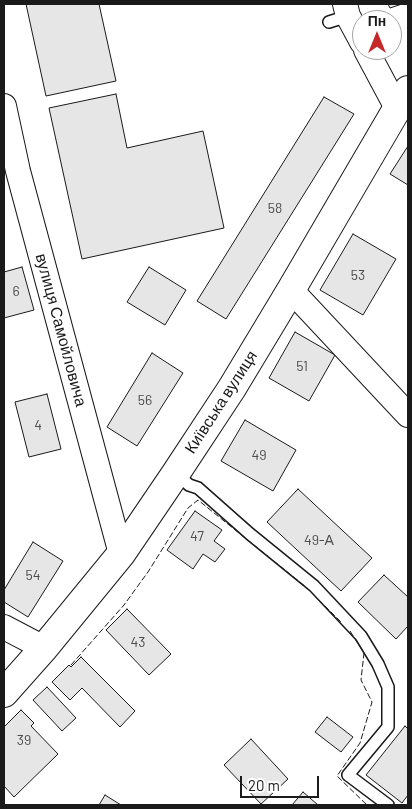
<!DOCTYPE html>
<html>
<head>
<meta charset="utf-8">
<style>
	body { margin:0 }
	#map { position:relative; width:412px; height:809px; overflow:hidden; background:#fff; font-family:Barlow,sans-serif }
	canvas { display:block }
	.frame { position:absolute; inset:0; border:5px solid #1a1a1a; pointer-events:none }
	.north { position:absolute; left:352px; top:10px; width:50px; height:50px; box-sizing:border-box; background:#fff; border:1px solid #a3a3a3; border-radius:50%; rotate:0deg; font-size:14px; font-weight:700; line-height:20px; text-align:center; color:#1a1a1a }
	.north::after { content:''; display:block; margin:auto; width:18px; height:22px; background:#c62828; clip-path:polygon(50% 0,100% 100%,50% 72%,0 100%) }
	.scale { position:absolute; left:240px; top:776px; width:79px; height:22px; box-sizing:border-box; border:2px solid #1a1a1a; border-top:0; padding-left:6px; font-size:15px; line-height:18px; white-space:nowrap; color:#1a1a1a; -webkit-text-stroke:4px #fff; paint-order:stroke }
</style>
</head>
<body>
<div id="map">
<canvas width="412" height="809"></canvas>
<div class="frame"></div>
<div class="north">Пн</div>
<div class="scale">20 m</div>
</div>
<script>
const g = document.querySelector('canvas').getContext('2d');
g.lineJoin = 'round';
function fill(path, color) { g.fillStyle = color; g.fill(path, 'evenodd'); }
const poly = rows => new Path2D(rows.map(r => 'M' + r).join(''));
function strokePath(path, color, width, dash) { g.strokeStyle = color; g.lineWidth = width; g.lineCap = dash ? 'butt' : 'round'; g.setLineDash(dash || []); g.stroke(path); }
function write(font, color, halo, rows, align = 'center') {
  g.font = font + ' Barlow,sans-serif'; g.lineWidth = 4; g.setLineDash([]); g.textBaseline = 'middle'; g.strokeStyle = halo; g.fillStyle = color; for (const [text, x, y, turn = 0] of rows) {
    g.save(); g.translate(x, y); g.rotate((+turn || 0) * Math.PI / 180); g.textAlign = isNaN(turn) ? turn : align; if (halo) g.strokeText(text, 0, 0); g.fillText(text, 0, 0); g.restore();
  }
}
const building = poly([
	[26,4,99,4,116,81,46,96,26,4],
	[388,4,402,4,390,8,388,4],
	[116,94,127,148,203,131,224,228,82,259,49,108,116,94],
	[324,97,354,114,226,319,197,301,324,97],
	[408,146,408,185,390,174,408,146],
	[353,234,396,259,363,315,320,290,353,234],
	[22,267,34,310,4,318,4,272,22,267],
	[149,267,186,290,165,325,127,302,149,267],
	[295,332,335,355,309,401,269,378,295,332],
	[152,353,183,373,137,446,107,427,152,353],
	[47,394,61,449,29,457,15,402,47,394],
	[245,420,296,450,273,491,221,461,245,420],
	[298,489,372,558,341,591,267,522,298,489],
	[195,511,222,530,214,541,225,549,215,562,203,554,193,569,167,550,195,511],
	[33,542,63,561,28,617,4,602,4,590,33,542],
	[384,575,408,597,408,626,396,639,358,602,384,575],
	[127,609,171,654,149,675,106,630,127,609],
	[81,657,135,711,120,727,82,688,70,700,52,682,69,665,71,667,81,657],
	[47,687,76,718,62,731,33,700,47,687],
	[21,710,34,723,31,726,58,754,14,797,4,786,4,727,21,710],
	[327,717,353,737,341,752,315,732,327,717],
	[405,726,408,729,408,795,402,803,366,775,405,726],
	[251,739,288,779,261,804,224,765,251,739],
	[303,792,318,805,292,805,303,792],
	[105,795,121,805,99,805,105,795]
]);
fill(building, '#e6e6e6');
strokePath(building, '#1a1a1a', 1);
const service = poly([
	[329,22,348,16],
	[176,473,189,485,198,488,250,534,314,586,361,636,378,664,388,687,388,727,348,775,388,805]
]);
const minor = poly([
	[345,4,348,16,362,42],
	[366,50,397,108],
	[4,106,18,171,121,554],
	[291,290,408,415],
	[4,627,44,648]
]);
const secondary = poly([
	[4,693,44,648,121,554,176,473,232,388,291,290,408,90]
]);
strokePath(service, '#1a1a1a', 14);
strokePath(minor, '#1a1a1a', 26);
strokePath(secondary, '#1a1a1a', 30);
strokePath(service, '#fff', 11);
strokePath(minor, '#fff', 24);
strokePath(secondary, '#fff', 28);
strokePath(poly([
	[350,631,364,653,361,680,372,702,360,743,337,776,367,805],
	[71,665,124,605,148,572,188,508,198,500,306,587,341,622]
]), '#1a1a1a', 1, [6, 2.5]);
write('14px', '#4d4d4d', null, [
	["58",275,208],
	["53",358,275],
	["6",16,291],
	["51",302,366],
	["56",145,400],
	["4",38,425],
	["49",259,455],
	["47",197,536],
	["49-А",319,540],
	["54",33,575],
	["43",138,642],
	["39",24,740]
]);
write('16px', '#1a1a1a', '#fff', [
	["вулиця Самойловича",61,330,75],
	["Київська вулиця",221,402,-57]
]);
</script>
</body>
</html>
